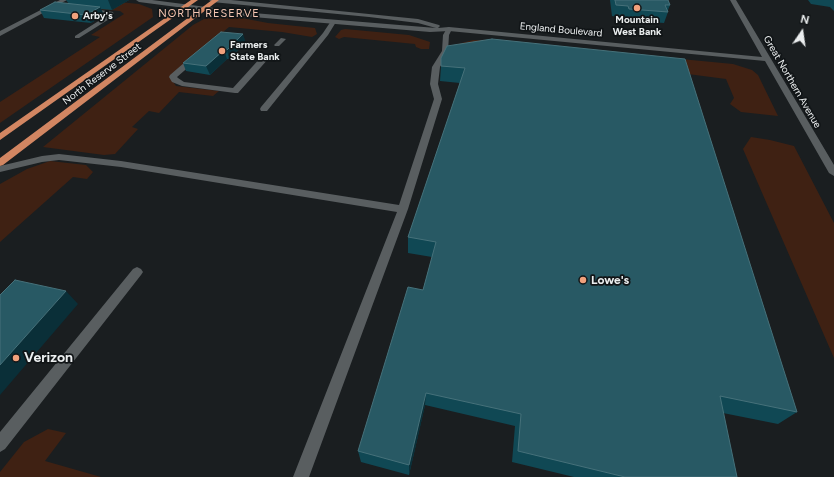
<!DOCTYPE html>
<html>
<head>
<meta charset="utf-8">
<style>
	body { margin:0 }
	#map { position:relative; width:834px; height:477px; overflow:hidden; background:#1a1e20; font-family:Figtree,sans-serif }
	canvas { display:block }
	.north { position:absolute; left:782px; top:12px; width:40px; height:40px; -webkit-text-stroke:3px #111517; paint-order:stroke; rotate:13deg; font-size:11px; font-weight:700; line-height:16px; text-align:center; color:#ebeeef }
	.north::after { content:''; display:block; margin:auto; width:14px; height:18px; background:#ebeeef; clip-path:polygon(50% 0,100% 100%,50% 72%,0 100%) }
</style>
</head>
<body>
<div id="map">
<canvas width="834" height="477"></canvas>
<div class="north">N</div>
</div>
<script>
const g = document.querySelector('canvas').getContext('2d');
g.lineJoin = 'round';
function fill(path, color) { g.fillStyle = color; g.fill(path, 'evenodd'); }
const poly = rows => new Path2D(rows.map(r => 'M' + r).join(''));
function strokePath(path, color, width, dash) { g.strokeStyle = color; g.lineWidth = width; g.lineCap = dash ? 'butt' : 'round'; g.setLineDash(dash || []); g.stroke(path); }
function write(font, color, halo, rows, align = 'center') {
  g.font = font + ' Figtree,sans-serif'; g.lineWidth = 3.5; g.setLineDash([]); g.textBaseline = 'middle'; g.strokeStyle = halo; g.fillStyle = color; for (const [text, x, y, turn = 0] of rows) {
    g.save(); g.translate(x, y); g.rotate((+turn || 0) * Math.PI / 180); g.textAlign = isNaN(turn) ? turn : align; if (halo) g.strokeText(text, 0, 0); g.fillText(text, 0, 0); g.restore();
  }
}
fill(poly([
	[72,0,99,0,139,4,152,9,153,17,0,123,0,102,100,37,91,35,124,14,120,11,64,6],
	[218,16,231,16,268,23,315,28,317,34,312,37,282,32,229,27,170,77,176,86,219,91,213,96,179,92,159,113,149,111,132,127,138,129,115,154,104,155,43,147,193,25,204,19],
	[345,29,409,35,430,42,429,49,421,49,416,47,415,44,344,37,339,39,335,37,341,30],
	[473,40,483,40,733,64,752,70,758,75,778,116,741,112,730,104,734,98,726,79,458,44],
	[751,137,770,140,794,146,834,223,834,358,743,149],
	[50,161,86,165,93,172,87,179,73,177,0,242,0,184,27,169],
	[48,429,66,433,45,461,101,477,0,477,0,472,24,442]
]), '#3f2113');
fill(poly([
	[60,0,67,0,0,36,0,31,60,0],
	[87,8,113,12,114,16,79,38,75,38,75,36,108,15,85,11,85,9,87,8],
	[331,21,336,22,328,35,267,111,261,111,260,109,261,107,323,33,331,21],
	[449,27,452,29,449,35,448,51,440,67,438,84,442,99,408,209,309,477,293,477,397,212,121,167,59,160,42,162,0,172,0,166,42,156,59,154,121,161,399,205,434,99,430,84,432,67,442,51,443,35,447,28,449,27],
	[281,38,286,39,279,46,275,46,274,45,281,38],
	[192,56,198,56,199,58,177,77,178,78,184,82,233,88,262,56,268,56,269,58,238,93,235,93,182,86,172,82,169,77,170,75,192,56],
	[137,267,141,269,143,272,141,275,5,449,0,452,0,432,133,269,137,267]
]), '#595e60');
fill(poly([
	[136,0,152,0,253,13,436,28,418,23,369,17,212,2,209,0,231,0,418,19,439,25,440,26,438,28,449,27,762,57,730,0,736,0,834,165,834,176,829,173,765,61,449,31,430,32,253,17,139,2,136,0]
]), '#595e60');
fill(poly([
	[191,0,198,0,0,140,0,133,191,0],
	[212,0,219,0,3,165,0,166,0,158,212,0]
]), '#d28662');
fill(poly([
	[66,0,129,0,112,10,101,9,104,15,91,23,44,18,40,10,69,4],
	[610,0,668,0,670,5,668,10,668,12,664,23,625,20,625,18,612,16],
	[808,0,834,0,834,11,830,7,811,4],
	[246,43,229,59,227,59,210,75,186,71,183,63],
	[447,46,797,412,778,424,723,413,737,477,574,477,512,462,515,426,425,405,409,475,361,462,358,451,423,290,432,257,408,253,408,237,460,83,440,81,441,66]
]), '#104854');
fill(poly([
	[108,0,129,0,112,10],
	[100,7,104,15,91,23,86,15],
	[243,34,246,43,229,59,227,50],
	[224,50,227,59,210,75,206,66],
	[66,291,78,304,0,395,0,365],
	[426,393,425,405,409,475,409,465]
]), '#0a2f38');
const building = poly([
	[615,0,668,0,670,5,665,5,668,12,629,9,628,6,616,5,615,0],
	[55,2,100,7,86,15,40,10,55,2],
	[221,32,243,34,227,50,224,50,206,66,183,63,221,32],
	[492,39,685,59,797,412,720,396,737,477,625,477,518,451,521,414,426,393,409,465,358,451,408,287,423,290,436,242,408,237,465,68,441,66,441,58,447,46,492,39],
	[15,280,66,291,0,365,0,295,15,280]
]);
fill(building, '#285964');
strokePath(building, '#46717a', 1);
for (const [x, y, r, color] of [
	[637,8,4,"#f1a17c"],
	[75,16,4,"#f1a17c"],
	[222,51,4,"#f1a17c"],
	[583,280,4,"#f1a17c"],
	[16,358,4,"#f1a17c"]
]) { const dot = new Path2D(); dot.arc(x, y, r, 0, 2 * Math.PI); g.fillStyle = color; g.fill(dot); strokePath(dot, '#111517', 1.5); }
write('bold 10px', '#ebeeef', '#111517', [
	["Arby's",83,16],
	["Mountain",637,20,"center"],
	["West Bank",637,32,"center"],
	["Farmers",230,45],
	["State Bank",230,57]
], 'left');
write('10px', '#ebeeef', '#111517', [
	["England Boulevard",561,30,5],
	["North Reserve Street",102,74,-37],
	["Great Northern Avenue",792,82,60]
]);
g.letterSpacing = '1px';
write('11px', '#f6c7b3', '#111517', [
	["NORTH RESERVE",209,14]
]);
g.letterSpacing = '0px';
write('bold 12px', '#ebeeef', '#111517', [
	["Lowe's",591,280]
], 'left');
write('bold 14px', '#ebeeef', '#111517', [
	["Verizon",24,358]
], 'left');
</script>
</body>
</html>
